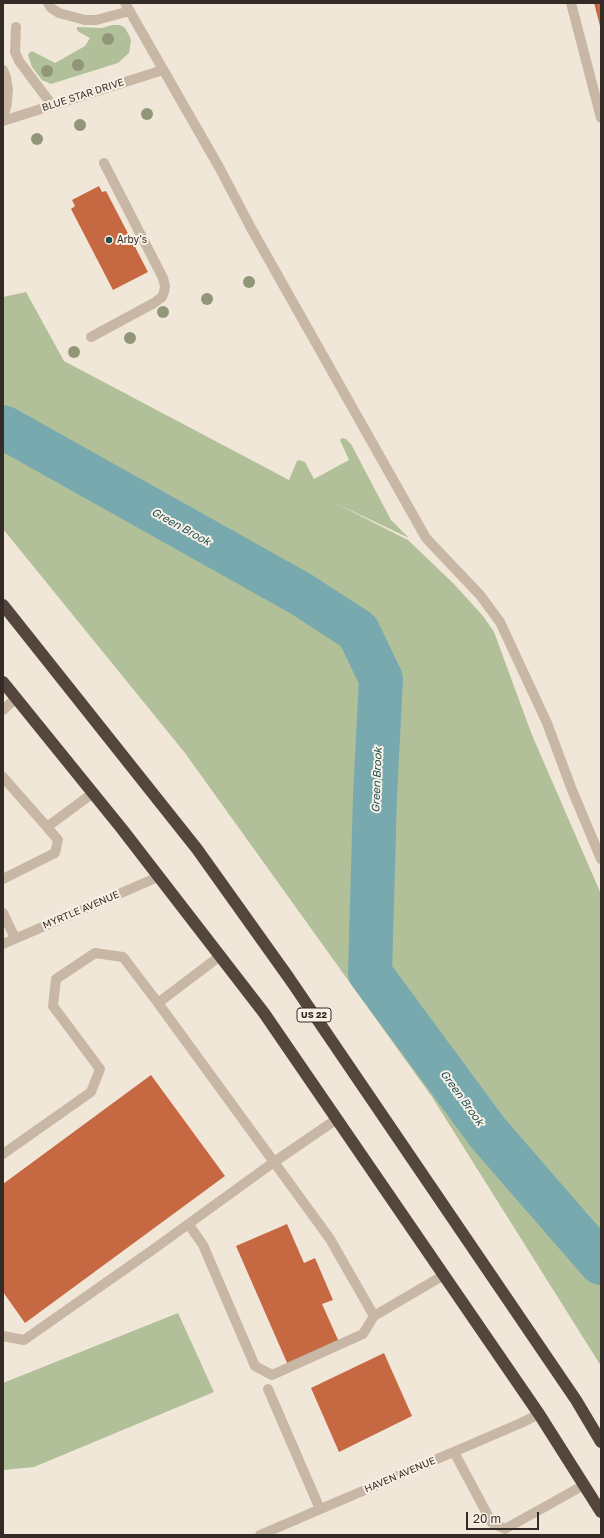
<!DOCTYPE html>
<html>
<head>
<meta charset="utf-8">
<style>
	body { margin:0 }
	#map { position:relative; width:604px; height:1538px; overflow:hidden; background:#f1e7d9; font-family:"Golos Text",sans-serif }
	canvas { display:block }
	.frame { position:absolute; inset:0; border:4px solid #342b26; pointer-events:none }
	.scale { position:absolute; left:466px; top:1512px; width:73px; height:18px; box-sizing:border-box; border:2px solid #342b26; border-top:0; padding-left:5px; font-size:12px; line-height:14px; white-space:nowrap; color:#342b26; -webkit-text-stroke:3px #f9f1e5; paint-order:stroke }
</style>
</head>
<body>
<div id="map">
<canvas width="604" height="1538"></canvas>
<div class="frame"></div>
<div class="scale">20 m</div>
</div>
<script>
const g = document.querySelector('canvas').getContext('2d');
g.lineJoin = 'round';
function fill(path, color) { g.fillStyle = color; g.fill(path, 'evenodd'); }
const poly = rows => new Path2D(rows.map(r => 'M' + r).join(''));
function strokePath(path, color, width, dash) { g.strokeStyle = color; g.lineWidth = width; g.lineCap = dash ? 'butt' : 'round'; g.setLineDash(dash || []); g.stroke(path); }
function write(font, color, halo, rows, align = 'center') {
  g.font = font + ' "Golos Text",sans-serif'; g.lineWidth = 4; g.setLineDash([]); g.textBaseline = 'middle'; g.strokeStyle = halo; g.fillStyle = color; for (const [text, x, y, turn = 0] of rows) {
    g.save(); g.translate(x, y); g.rotate((+turn || 0) * Math.PI / 180); g.textAlign = isNaN(turn) ? turn : align; if (halo) g.strokeText(text, 0, 0); g.fillText(text, 0, 0); g.restore();
  }
}
fill(poly([
	[112,25,120,25,125,28,130,37,131,41,129,53,118,63,51,84,42,80,32,67,28,55,29,53,32,51,55,63,85,46,90,38,79,32,77,30,77,27,102,28],
	[26,292,64,361,289,480,297,461,299,460,305,462,314,479,349,460,340,440,342,438,346,439,351,444,391,520,409,538,335,503,408,540,454,584,483,616,494,632,532,735,601,894,601,1366,432,1097,185,753,3,529,3,297],
	[178,1313,214,1392,34,1467,3,1470,3,1383]
]), '#b1c099');
strokePath(poly([
	[3,427,301,594,358,631,381,679,375,796,370,973,488,1133,601,1263]
]), '#78a9ae', 44);
fill(poly([
	[594,3,601,3,601,26,600,26],
	[99,186,102,192,106,191,148,272,113,290,71,209,75,206,72,200],
	[151,1075,225,1176,25,1323,3,1292,3,1184],
	[287,1224,304,1263,315,1258,333,1300,322,1304,339,1342,288,1365,236,1246],
	[384,1353,412,1416,339,1452,311,1388]
]), '#c66942');
strokePath(poly([
	[48,3,51,8,59,13,85,20,96,20,130,11],
	[125,3,219,167,251,228,426,538,480,595,500,622,547,723,572,790,601,859],
	[571,3,601,118],
	[16,27,15,52,19,61,52,105],
	[3,70,6,77,8,89,7,103,3,119],
	[3,121,163,70],
	[91,337,154,303,162,297,164,292,165,286,163,278,104,163],
	[3,710,16,698],
	[3,777,47,827,93,793],
	[3,879,55,853,58,840,47,827],
	[3,913,15,938],
	[3,944,158,877],
	[220,956,158,1003,274,1162,337,1119],
	[3,1154,91,1092,100,1069,53,1006,56,979,95,953,123,957,158,1003],
	[189,1225,203,1245,255,1366,272,1375,363,1334,374,1316],
	[3,1336,24,1340,151,1251,274,1162,330,1239,374,1316,444,1275],
	[268,1389,320,1509],
	[454,1452,492,1523,505,1529,584,1485],
	[260,1535,521,1423,539,1414]
]), '#c9b7a5', 10);
strokePath(poly([
	[3,605,197,849,289,978,576,1400,601,1442],
	[3,682,122,829,264,1013,539,1414,601,1512]
]), '#55463d', 12);
g.fillStyle = '#919679';
for (const [x, y] of [
	[108,39],
	[78,65],
	[47,71],
	[147,114],
	[80,125],
	[37,139],
	[249,282],
	[207,299],
	[163,312],
	[130,338],
	[74,352]
]) { g.beginPath(); g.arc(x, y, 6, 0, 2 * Math.PI); g.fill(); }
for (const [x, y, r, color] of [
	[109,240,4,"#1c4f56"]
]) { const dot = new Path2D(); dot.arc(x, y, r, 0, 2 * Math.PI); g.fillStyle = color; g.fill(dot); strokePath(dot, '#f9f1e5', 1.5); }
for (const [x, y, w] of [
	[314,1015,34]
]) { const box = new Path2D(); box.roundRect(x - w / 2, y - 7, w, 14, 3); g.fillStyle = '#f9f1e5'; g.fill(box); strokePath(box, '#342b26', 1); }
write('bold 9px', '#342b26', null, [
	["US 22",314,1015]
]);
write('10px', '#342b26', '#f9f1e5', [
	["BLUE STAR DRIVE",83,95,-18],
	["MYRTLE AVENUE",81,910,-23],
	["HAVEN AVENUE",400,1475,-23]
]);
write('10px', '#342b26', '#f9f1e5', [
	["Arby's",117,240]
], 'left');
write('italic 11px', '#1c4f56', '#f9f1e5', [
	["Green Brook",181,527,29],
	["Green Brook",377,780,-88],
	["Green Brook",462,1098,54]
]);
</script>
</body>
</html>
